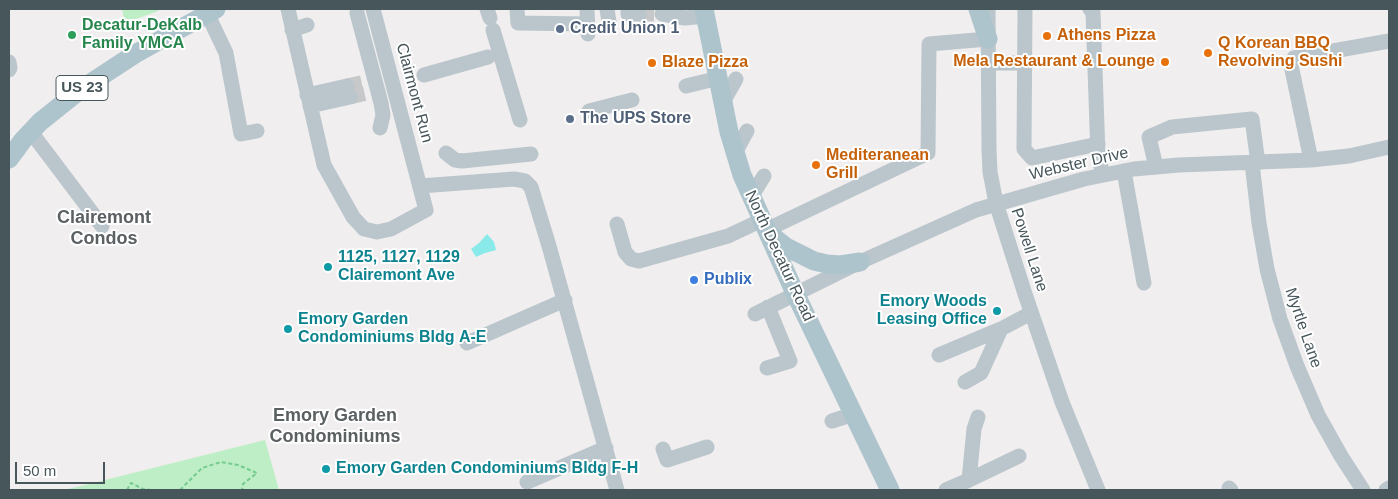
<!DOCTYPE html>
<html>
<head>
<meta charset="utf-8">
<style>
	body { margin:0 }
	#map { position:relative; width:1398px; height:499px; overflow:hidden; background:#f1eeef; font-family:Arial,sans-serif }
	canvas { display:block }
	.frame { position:absolute; inset:0; border:10px solid #47565b; pointer-events:none }
	.scale { position:absolute; left:15px; top:462px; width:90px; height:22px; box-sizing:border-box; border:2px solid #47565b; border-top:0; padding-left:6px; font-size:15px; line-height:18px; white-space:nowrap; color:#47565b; -webkit-text-stroke:4px #fff; paint-order:stroke }
</style>
</head>
<body>
<div id="map">
<canvas width="1398" height="499"></canvas>
<div class="frame"></div>
<div class="scale">50 m</div>
</div>
<script>
const g = document.querySelector('canvas').getContext('2d');
g.lineJoin = 'round';
function fill(path, color) { g.fillStyle = color; g.fill(path, 'evenodd'); }
const poly = rows => new Path2D(rows.map(r => 'M' + r).join(''));
function strokePath(path, color, width, dash) { g.strokeStyle = color; g.lineWidth = width; g.lineCap = dash ? 'butt' : 'round'; g.setLineDash(dash || []); g.stroke(path); }
function write(font, color, halo, rows, align = 'center') {
  g.font = font + ' Arial,sans-serif'; g.lineWidth = 4; g.setLineDash([]); g.textBaseline = 'middle'; g.strokeStyle = halo; g.fillStyle = color; for (const [text, x, y, turn = 0] of rows) {
    g.save(); g.translate(x, y); g.rotate((+turn || 0) * Math.PI / 180); g.textAlign = isNaN(turn) ? turn : align; if (halo) g.strokeText(text, 0, 0); g.fillText(text, 0, 0); g.restore();
  }
}
fill(poly([
	[122,9,158,9,158,11,125,23],
	[265,440,279,490,63,490,81,486]
]), '#bdeec5');
fill(poly([
	[487,234,494,242,496,250,485,253,476,257,471,249,479,243]
]), '#8aeaea');
strokePath(poly([
	[639,14,662,14],
	[347,86,365,82],
	[350,97,367,93]
]), '#c6c8ca', 15, [15, 8]);
strokePath(poly([
	[127,490,131,483,143,489,151,490],
	[180,490,202,468,221,462,238,465,257,473,243,484,242,490]
]), '#75cb8f', 2, [4, 2.5]);
strokePath(poly([
	[288,9,324,165,353,217,364,229,377,232,391,229,426,210,373,9],
	[487,9,490,18],
	[517,9,518,23,587,24],
	[587,9,588,34],
	[607,9,609,22],
	[628,9,628,14,639,14],
	[988,9,989,149,990,172,996,203,1025,294,1062,402,1098,490],
	[1025,9,1024,149,1032,158,1098,144],
	[1090,9,1093,12,1098,155,1103,175],
	[207,13,226,53,241,134,257,131],
	[357,13,381,103,383,115,380,128],
	[662,14,685,18,706,16],
	[292,30,307,25],
	[493,30,520,120],
	[9,62,10,68,9,70],
	[988,63,1025,63],
	[424,75,488,57],
	[686,86,719,78],
	[307,95,347,86],
	[723,102,736,79],
	[310,106,350,97],
	[589,111,632,100],
	[31,132,102,226],
	[446,153,455,160,462,161,531,154],
	[735,153,747,131],
	[1311,160,1291,65,1294,58,1389,41],
	[1252,163,1259,223,1267,269,1280,319,1297,366,1318,415,1341,456,1363,490],
	[1156,167,1149,137,1172,127,1252,119,1258,163],
	[1124,171,1144,283],
	[420,186,514,179,525,181,531,187,549,246,617,490],
	[751,197,764,176],
	[617,224,625,252,631,259,639,261,728,236,762,220],
	[766,230,928,153,929,44,988,39],
	[755,314,860,262,976,210,1084,179,1134,169,1179,165,1311,160,1349,156,1389,147],
	[467,343,565,300],
	[939,355,1001,329],
	[767,368,790,361,768,307],
	[965,382,981,373,1001,329,1031,313],
	[832,421,854,414],
	[663,449,667,460,707,447],
	[969,480,1019,456],
	[527,482,606,448],
	[1229,488,1231,490],
	[946,490,969,480,974,429,978,417],
	[1386,490,1389,488]
]), '#bac6cb', 15);
strokePath(poly([
	[704,9,729,132,742,175,795,293,890,490],
	[978,9,988,39],
	[9,159,23,140,40,122,80,90,135,54,216,9],
	[770,234,786,247,814,261,827,264,840,265,860,262]
]), '#aec4cd', 19);
for (const [x, y, r, color] of [
	[560,29,5,"#5c6f8a"],
	[72,35,5,"#2e9e5b"],
	[1047,36,5,"#e8710a"],
	[1208,53,5,"#e8710a"],
	[1165,62,5,"#e8710a"],
	[652,63,5,"#e8710a"],
	[570,119,5,"#5c6f8a"],
	[816,165,5,"#e8710a"],
	[328,267,5,"#0f9aa8"],
	[694,280,5,"#3f7fe0"],
	[997,311,5,"#0f9aa8"],
	[288,329,5,"#0f9aa8"],
	[326,469,5,"#0f9aa8"]
]) { const dot = new Path2D(); dot.arc(x, y, r, 0, 2 * Math.PI); g.fillStyle = color; g.fill(dot); strokePath(dot, '#fff', 2); }
for (const [x, y, w] of [
	[82,88,52]
]) { const box = new Path2D(); box.roundRect(x - w / 2, y - 12.5, w, 25, 4); g.fillStyle = '#fff'; g.fill(box); strokePath(box, '#47565b', 1); }
write('bold 15px', '#47565b', null, [
	["US 23",82,88]
]);
write('bold 16px', '#27864d', '#fff', [
	["Decatur-DeKalb",82,26],
	["Family YMCA",82,44]
], 'left');
write('bold 16px', '#4e5e75', '#fff', [
	["Credit Union 1",570,29],
	["The UPS Store",580,119]
], 'left');
write('bold 16px', '#c56008', '#fff', [
	["Athens Pizza",1057,36],
	["Q Korean BBQ",1218,44],
	["Revolving Sushi",1218,62],
	["Mela Restaurant & Lounge",1155,62,"right"],
	["Blaze Pizza",662,63],
	["Mediteranean",826,156],
	["Grill",826,174]
], 'left');
write('16px', '#47565b', '#fff', [
	["Clairmont Run",414,93,75],
	["Webster Drive",1079,164,-13],
	["Powell Lane",1029,250,72],
	["North Decatur Road",779,256,65],
	["Myrtle Lane",1303,328,71]
]);
write('bold 16px', '#0d838f', '#fff', [
	["1125, 1127, 1129",338,258],
	["Clairemont Ave",338,276],
	["Emory Woods",987,302,"right"],
	["Leasing Office",987,320,"right"],
	["Emory Garden",298,320],
	["Condominiums Bldg A-E",298,338],
	["Emory Garden Condominiums Bldg F-H",336,469]
], 'left');
write('bold 16px', '#366cbe', '#fff', [
	["Publix",704,280]
], 'left');
write('bold 18px', '#5b6063', '#fff', [
	["Clairemont",104,218],
	["Condos",104,239],
	["Emory Garden",335,416],
	["Condominiums",335,437]
]);
</script>
</body>
</html>
